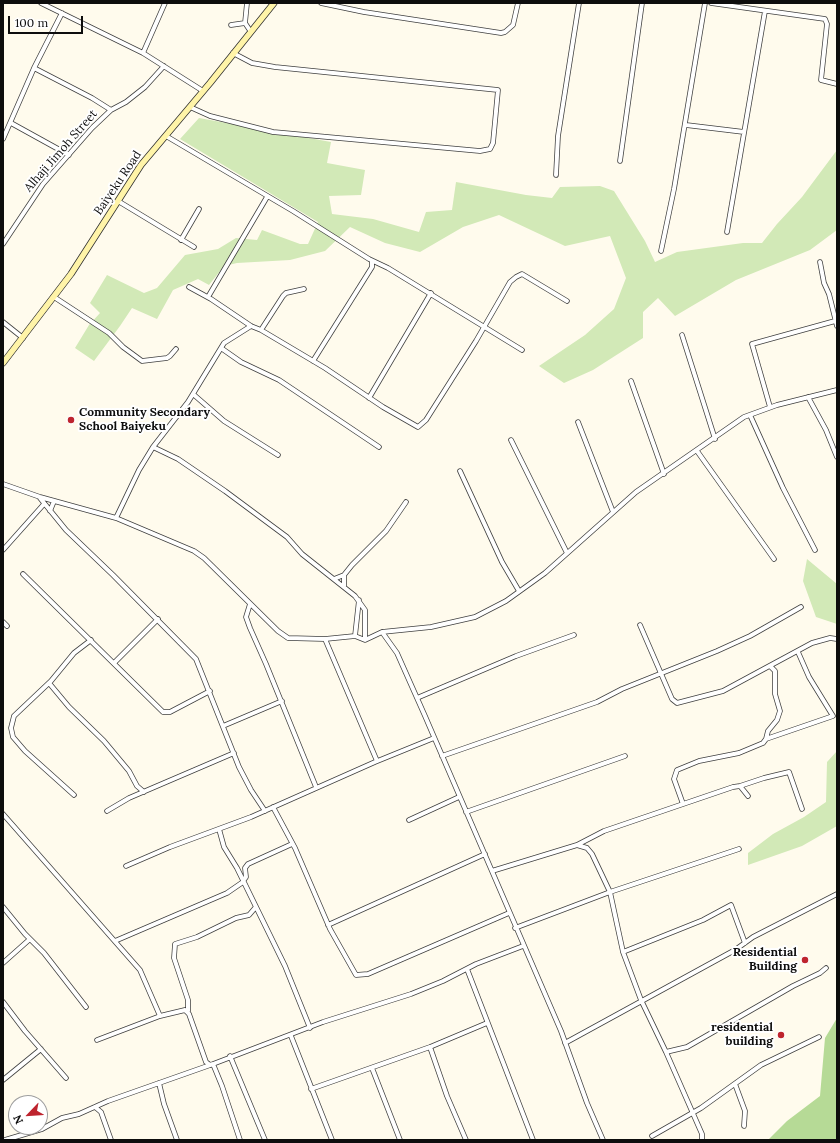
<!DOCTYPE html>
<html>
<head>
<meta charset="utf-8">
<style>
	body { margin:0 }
	#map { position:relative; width:840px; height:1143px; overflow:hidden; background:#fffbed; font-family:Lora,serif }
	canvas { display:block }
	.frame { position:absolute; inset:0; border:4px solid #0d0d0d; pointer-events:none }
	.north { position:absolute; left:8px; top:1095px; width:40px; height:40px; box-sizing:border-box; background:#fff; border:1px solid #9e9e9e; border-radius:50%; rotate:245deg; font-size:11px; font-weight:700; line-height:16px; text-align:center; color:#0d0d0d }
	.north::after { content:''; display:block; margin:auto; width:14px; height:18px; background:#be242e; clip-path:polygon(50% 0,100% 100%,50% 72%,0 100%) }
	.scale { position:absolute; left:8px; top:16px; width:75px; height:18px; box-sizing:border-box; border:2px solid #0d0d0d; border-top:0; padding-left:5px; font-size:12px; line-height:14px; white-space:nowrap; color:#0d0d0d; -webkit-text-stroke:3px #fff; paint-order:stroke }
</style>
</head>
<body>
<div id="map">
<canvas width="840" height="1143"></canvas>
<div class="frame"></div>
<div class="north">N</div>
<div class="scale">100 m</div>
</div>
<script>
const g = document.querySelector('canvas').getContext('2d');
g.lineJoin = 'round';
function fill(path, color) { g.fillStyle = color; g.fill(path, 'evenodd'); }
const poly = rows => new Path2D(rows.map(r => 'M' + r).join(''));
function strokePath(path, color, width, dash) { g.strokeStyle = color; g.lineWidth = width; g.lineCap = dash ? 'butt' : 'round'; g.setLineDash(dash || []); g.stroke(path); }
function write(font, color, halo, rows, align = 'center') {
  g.font = font + ' Lora,serif'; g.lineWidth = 4; g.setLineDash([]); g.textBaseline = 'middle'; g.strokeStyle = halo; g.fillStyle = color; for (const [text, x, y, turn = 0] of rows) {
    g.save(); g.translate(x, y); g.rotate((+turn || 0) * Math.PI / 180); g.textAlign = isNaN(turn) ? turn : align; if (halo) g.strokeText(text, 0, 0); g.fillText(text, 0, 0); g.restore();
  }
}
fill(poly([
	[199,118,331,142,327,163,365,170,361,195,329,196,332,214,373,219,419,232,426,212,452,210,456,182,526,195,552,198,560,187,600,186,614,191,645,241,655,262,677,252,743,243,762,243,777,224,802,197,837,150,837,230,810,250,736,280,675,316,658,298,643,312,643,338,593,370,564,383,539,366,585,335,614,309,626,278,610,236,565,246,499,215,463,227,420,252,385,243,350,227,325,251,290,260,237,263,224,266,209,285,198,279,173,290,157,319,132,308,120,326,94,361,75,348,89,325,100,313,90,303,107,275,144,293,157,288,185,255,218,249,236,238,257,240,262,230,300,244,308,244,318,222,180,139],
	[807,559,837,584,837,624,816,617,803,581],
	[837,751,837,826,802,846,748,865,748,853,773,834,804,817,826,802,827,762]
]), '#d2e9b7');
fill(poly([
	[837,1018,837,1140,768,1140,787,1121,820,1096,825,1038]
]), '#b6da96');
const minor = poly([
	[41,3,143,53,203,91],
	[247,3,245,23,251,32],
	[321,3,364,12,501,33,505,32,513,25,518,3],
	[711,3,825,19,827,24,821,80,837,84],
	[231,25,245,23],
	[143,53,165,3],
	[34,68,92,98,111,110],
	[190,107,210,116,273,132,480,151,490,149,493,143,498,90,275,67,252,63,233,53],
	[11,123,69,155],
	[686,125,744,132],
	[166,136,293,211,369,259,388,268,522,350],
	[3,139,34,68,62,13],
	[620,161,642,3],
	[556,175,558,136,579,3],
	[118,201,194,247],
	[727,232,765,11],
	[181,240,199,209],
	[3,244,43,184,92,128,111,110,126,102,145,87,164,66],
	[661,251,674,189,705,3],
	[820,262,824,283,829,294,837,326],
	[189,287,211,299,251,326,261,330,325,368,383,407,418,427,426,420,476,341,510,282,516,277,522,274,567,301],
	[54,297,109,333,123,347,142,361,167,358,170,356,176,349],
	[208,297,267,197],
	[3,322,23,338],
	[261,330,283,296,286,293,304,289],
	[682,335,715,439],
	[221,348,241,362,279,380,379,447],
	[313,361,372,267,372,261],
	[631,381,664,474],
	[193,394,224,421,278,455],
	[808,397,826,430,837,457],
	[369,398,431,293],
	[770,407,752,344,835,321],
	[750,415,783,488,815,550],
	[578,422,613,512],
	[511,440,567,553],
	[153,447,178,459,225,491,287,537,302,554,355,596,365,610,365,640],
	[697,451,774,559],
	[460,471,502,562,519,591],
	[3,484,40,497,116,518,194,551,204,558,278,631,288,638,325,639,355,636,365,640,382,632,431,627,475,617,506,601,545,573,636,492,744,417,777,405,837,390],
	[40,498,66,530,113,575,196,659,239,767,251,790,265,811],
	[50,511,54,501],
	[116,518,139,470,153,447,188,402,224,343,251,326],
	[3,550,44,504],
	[23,574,163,712,170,712,210,691],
	[334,579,344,575,352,565,386,531,406,502],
	[344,586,344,575],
	[250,604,246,617,250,628,266,664,316,787],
	[3,622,7,626],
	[640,625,672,699,677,703,723,691,812,643,830,638,837,639],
	[382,632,397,653,425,716,561,1031,587,1103,603,1140],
	[355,636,359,600],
	[325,639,377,761],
	[114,663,158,619],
	[49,683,69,707,104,741,129,771,137,786,144,792],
	[417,698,516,656,574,635],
	[223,726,282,701],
	[766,739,833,716,809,677,798,652],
	[442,756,597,702,622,689,717,651,750,636,801,607],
	[740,786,764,778,789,772,802,809],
	[74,795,25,751,13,737,11,728,14,716,51,681,74,653,91,640],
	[683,804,674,779,677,770,699,761,739,753,763,743,766,739,768,731,777,720,780,711,775,694,775,671,770,666],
	[273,807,295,848,330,929,356,975,368,974,509,913],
	[107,811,129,798,234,753],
	[466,812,625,756],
	[3,814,140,970,160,1016],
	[409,820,459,797],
	[219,829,224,847,237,868,285,966,310,1028],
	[577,845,604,831,733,787,740,786,748,796],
	[126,866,170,847,251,817,375,762,434,738],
	[492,871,577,845,587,848,592,854,610,892,623,952,641,1000,666,1052,702,1134,702,1140],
	[243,881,246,877,245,868,248,864,292,844],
	[3,907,25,934,44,953,86,1007],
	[328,925,485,854],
	[515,928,610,892,739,849],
	[115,941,227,893,243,882],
	[623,952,703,920,731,905,745,943],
	[3,963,30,939],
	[467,969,533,1140],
	[3,1002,25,1031,66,1078],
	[188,1011,188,1000,174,958,175,944,197,937,236,918,249,915,255,908],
	[291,1036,332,1140],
	[97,1040,160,1016,185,1010,189,1014,206,1062,210,1065],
	[565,1043,735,950,753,937,837,894],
	[430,1047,447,1096,466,1140],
	[666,1052,687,1047,793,986,820,973,826,968],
	[230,1056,265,1140],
	[213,1064,222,1086,240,1140],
	[372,1068,400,1140],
	[3,1080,41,1049],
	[159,1083,164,1104,177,1140],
	[735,1084,745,1111,744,1126],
	[311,1089,430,1047,487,1023],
	[95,1107,101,1112,111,1140],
	[652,1136,701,1108,761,1065,819,1037],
	[5,1140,42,1129,62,1118,79,1114,108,1101,213,1064,323,1022,411,994,443,981,476,964,523,946]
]);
const secondary = poly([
	[3,363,71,274,141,165,210,83,274,3]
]);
strokePath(minor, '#404040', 5.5);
strokePath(secondary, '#2f2f2f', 7);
strokePath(minor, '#fff', 4);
strokePath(secondary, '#fff4a8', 5.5);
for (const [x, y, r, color] of [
	[71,420,4,"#be242e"],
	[805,960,4,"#be242e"],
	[781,1035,4,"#be242e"]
]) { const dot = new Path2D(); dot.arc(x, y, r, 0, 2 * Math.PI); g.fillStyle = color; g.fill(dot); strokePath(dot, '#fff', 1.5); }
write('12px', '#0d0d0d', '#fff', [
	["Alhaji Jimoh Street",61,151,-49],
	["Baiyeku Road",118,183,-56]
]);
write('bold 12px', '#0d0d0d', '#fff', [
	["Community Secondary",79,413,"left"],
	["School Baiyeku",79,427,"left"],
	["Residential",797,953],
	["Building",797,967],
	["residential",773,1028],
	["building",773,1042]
], 'right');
</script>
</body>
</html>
